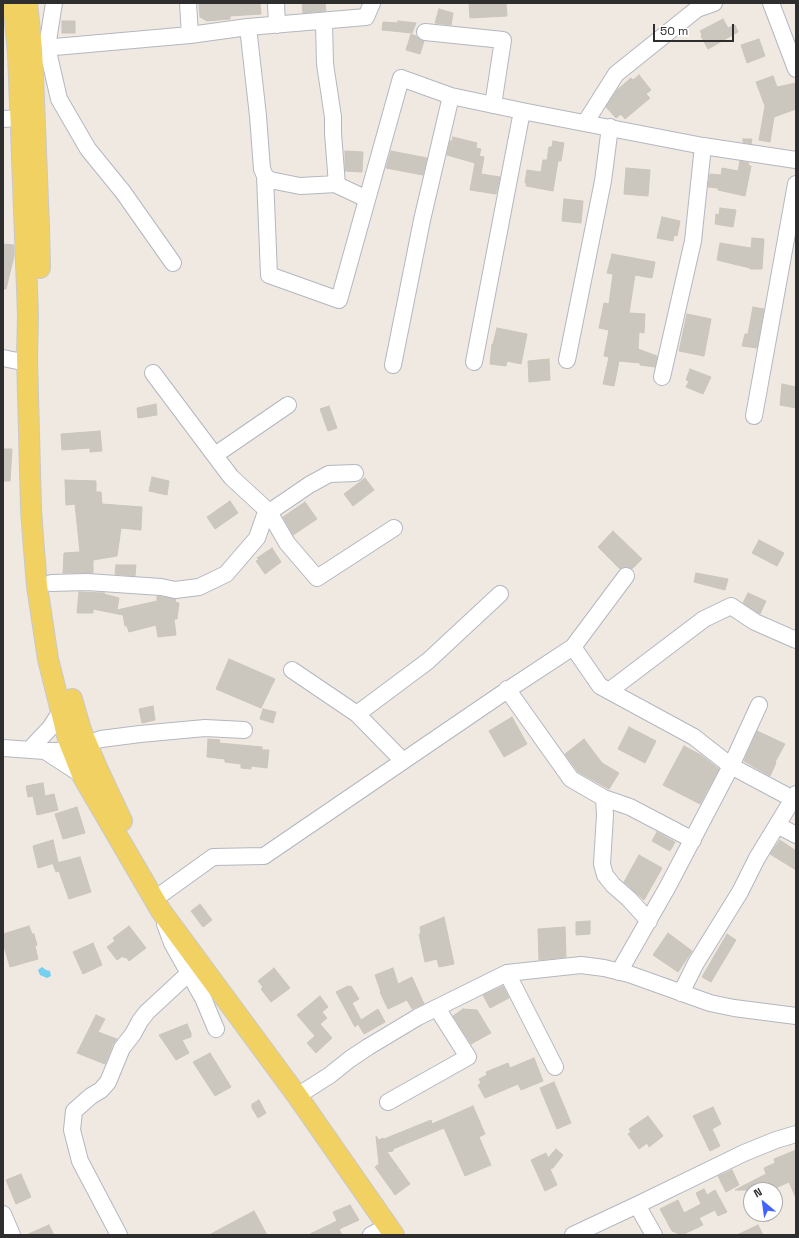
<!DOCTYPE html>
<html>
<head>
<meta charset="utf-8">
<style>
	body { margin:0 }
	#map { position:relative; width:799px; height:1238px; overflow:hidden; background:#efe9e1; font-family:"Space Grotesk",sans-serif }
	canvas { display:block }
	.frame { position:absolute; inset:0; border:4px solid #2e2e2e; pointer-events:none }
	.north { position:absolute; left:743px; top:1182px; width:40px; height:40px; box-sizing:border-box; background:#fff; border:1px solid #ababab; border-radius:50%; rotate:331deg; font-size:11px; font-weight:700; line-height:16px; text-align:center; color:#2e2e2e }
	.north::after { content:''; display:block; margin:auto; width:14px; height:18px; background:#4264fb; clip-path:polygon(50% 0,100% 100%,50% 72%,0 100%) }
	.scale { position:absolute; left:653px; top:24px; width:81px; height:18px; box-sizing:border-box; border:2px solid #2e2e2e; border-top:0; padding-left:5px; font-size:12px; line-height:14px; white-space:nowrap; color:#2e2e2e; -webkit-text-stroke:3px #fff; paint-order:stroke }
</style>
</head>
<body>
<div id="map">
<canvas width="799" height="1238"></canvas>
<div class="frame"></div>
<div class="north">N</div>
<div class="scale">50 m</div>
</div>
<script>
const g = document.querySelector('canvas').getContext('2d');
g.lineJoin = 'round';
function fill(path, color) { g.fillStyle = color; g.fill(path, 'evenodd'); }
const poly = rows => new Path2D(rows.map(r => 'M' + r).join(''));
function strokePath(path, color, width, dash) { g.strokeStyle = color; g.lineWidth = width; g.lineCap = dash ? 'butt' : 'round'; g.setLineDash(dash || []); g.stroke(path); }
fill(poly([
	[42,967,46,970,50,971,51,976,47,978,40,975,38,970]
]), '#75cff0');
const building = poly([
	[199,3,260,3,261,14,230,16,230,19,207,21,200,17,199,3],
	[302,3,325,3,326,11,303,13,302,3],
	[469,3,506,3,507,16,470,18,469,3],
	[439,9,453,13,451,25,435,23,439,9],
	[723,19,728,28,735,25,738,32,708,49,701,36,702,34,700,31,723,19],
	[62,21,75,21,75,33,62,33,62,21],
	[398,21,416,23,412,33,382,30,383,22,398,23,398,21],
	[411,34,416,36,419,39,424,41,420,54,406,50,411,34],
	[759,39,765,56,747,63,741,45,759,39],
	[639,75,651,90,646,94,650,98,625,119,621,114,616,118,606,107,617,90,631,78,633,80,639,75],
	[773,76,777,87,796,83,796,109,774,117,770,142,759,140,765,106,756,82,773,76],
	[453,137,477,143,476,148,481,149,479,156,484,157,481,174,500,177,496,194,470,190,475,163,447,155,450,141,452,141,453,137],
	[743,139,752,139,751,144,743,142,743,139],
	[553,141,564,143,561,161,558,161,553,191,526,186,527,183,525,183,527,170,541,172,543,160,547,160,549,147,552,147,553,141],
	[345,151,363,152,362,172,345,171,345,151],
	[391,151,427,158,423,175,386,168,391,151],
	[740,161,749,163,748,165,751,166,745,196,718,190,718,188,708,187,710,174,721,175,722,168,738,171,740,161],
	[626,168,650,170,648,196,624,194,626,168],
	[564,199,583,201,581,223,562,221,564,199],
	[720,208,736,210,733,227,715,224,716,214,719,215,720,208],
	[662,217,680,221,677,236,674,235,673,241,657,238,662,217],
	[752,238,764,239,762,269,750,269,750,268,717,260,720,243,751,248,752,238],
	[3,244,14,245,14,256,6,289,3,289,3,244],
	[612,254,655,262,652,278,635,275,629,313,645,314,644,333,639,332,638,349,657,356,655,367,640,365,640,363,619,361,614,386,603,384,609,357,604,356,609,330,599,328,604,303,609,304,613,274,607,273,612,254],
	[753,307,764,309,757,348,742,346,745,334,748,334,753,307],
	[687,314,711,319,704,356,679,351,687,314],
	[497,328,527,334,521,364,507,361,506,366,490,364,492,344,493,344,497,328],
	[549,359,550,380,529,382,528,361,549,359],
	[690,369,711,377,703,394,686,387,689,381,686,380,690,369],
	[782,384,796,387,796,408,780,405,782,384],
	[156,404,157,415,138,418,137,408,156,404],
	[329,406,337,428,328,431,320,409,329,406],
	[100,431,102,451,90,452,90,448,62,450,61,434,100,431],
	[3,449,12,449,10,481,3,481,3,449],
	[152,477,169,481,167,495,149,491,152,477],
	[365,478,374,490,353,506,344,494,365,478],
	[65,480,96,481,96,492,101,492,102,504,142,507,141,530,121,528,117,556,93,560,93,573,63,573,64,553,80,552,75,504,66,505,65,480],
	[230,501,238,513,215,529,207,517,230,501],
	[305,502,317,519,293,535,283,517,305,502],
	[613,531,642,559,632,569,627,567,620,569,598,547,613,531],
	[759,540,784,553,777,566,752,553,759,540],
	[272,548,281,562,265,574,256,561,259,560,257,558,272,548],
	[116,565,136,565,135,576,115,574,116,565],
	[696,573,728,579,725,590,694,582,696,573],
	[79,592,105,593,104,594,119,598,117,610,157,601,157,596,176,599,175,602,179,603,177,619,174,619,176,635,158,637,156,625,129,632,127,626,125,626,123,615,93,609,93,613,77,613,79,592],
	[748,593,766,601,760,614,743,603,748,593],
	[229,659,275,679,261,708,216,689,229,659],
	[153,706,155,720,142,723,139,709,153,706],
	[263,709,276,712,273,723,260,719,263,709],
	[512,717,527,744,504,757,489,731,512,717],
	[629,727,656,741,645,763,618,749,629,727],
	[757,731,785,744,775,762,776,763,770,776,744,761,757,731],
	[208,739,220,740,219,743,262,747,262,750,269,750,267,768,251,766,251,769,241,768,241,764,225,762,225,759,207,757,208,739],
	[584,739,602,763,619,773,609,789,578,772,565,754,584,739],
	[684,746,701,755,719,769,700,804,663,785,684,746],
	[43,783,45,796,54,794,58,810,37,815,33,796,28,797,26,786,43,783],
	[77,807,85,833,63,839,55,814,77,807],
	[657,832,675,842,670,851,652,841,657,832],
	[53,840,58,862,38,868,33,846,53,840],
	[780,840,796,851,796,870,770,854,780,840],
	[639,855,662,868,644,900,624,882,639,855],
	[80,857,91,892,69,899,59,871,56,872,53,864,80,857],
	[200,904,212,920,203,927,191,911,200,904],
	[444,917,454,964,439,967,437,959,425,962,419,934,421,934,420,927,444,917],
	[590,921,590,934,576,935,576,922,590,921],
	[29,926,32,934,34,934,37,945,35,946,38,959,10,967,3,943,3,934,29,926],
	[129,926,146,948,129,961,126,957,124,958,123,956,117,960,107,947,115,941,113,938,129,926],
	[565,927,566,957,539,960,538,929,565,927],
	[668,933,692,951,678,972,653,955,668,933],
	[727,934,736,940,711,982,702,977,727,934],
	[93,943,102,965,83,974,73,952,93,943],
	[274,968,290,988,271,1002,261,989,263,987,258,981,274,968],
	[393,968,398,984,412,977,424,1004,412,1009,407,1000,388,1009,380,992,381,992,375,975,393,968],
	[348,986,349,987,351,986,359,999,352,1003,361,1020,378,1009,385,1022,364,1034,358,1024,355,1027,336,992,348,986],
	[503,986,509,998,490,1008,483,995,503,986],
	[320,996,328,1007,322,1012,327,1018,320,1024,332,1038,316,1053,307,1043,315,1036,297,1015,320,996],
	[463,1009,477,1010,491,1033,471,1044,453,1016,463,1009],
	[96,1015,105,1019,98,1032,117,1039,113,1044,105,1064,77,1053,96,1015],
	[187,1024,191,1033,191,1037,182,1040,189,1053,176,1060,159,1035,187,1024],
	[210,1053,231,1087,215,1096,193,1062,210,1053],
	[534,1058,543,1081,521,1090,518,1084,485,1098,478,1085,481,1083,479,1079,487,1075,486,1072,508,1063,510,1068,534,1058],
	[554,1082,571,1123,557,1129,540,1088,554,1082],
	[259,1100,266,1113,258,1118,252,1108,252,1104,259,1100],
	[473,1106,485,1134,479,1137,491,1165,465,1176,444,1128,393,1149,393,1151,387,1152,410,1184,395,1195,375,1167,379,1164,376,1136,379,1140,383,1138,384,1139,431,1120,432,1124,473,1106],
	[713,1107,721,1124,712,1129,720,1146,710,1151,693,1116,713,1107],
	[648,1116,663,1136,649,1147,647,1143,639,1149,628,1134,631,1132,629,1129,648,1116],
	[556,1149,563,1155,553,1168,550,1169,557,1185,545,1191,531,1160,546,1153,548,1158,556,1149],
	[796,1150,796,1198,789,1182,771,1190,735,1190,766,1174,764,1168,775,1163,774,1159,796,1150],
	[732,1170,739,1185,726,1192,718,1176,732,1170],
	[21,1174,31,1197,16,1204,6,1180,21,1174],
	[704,1189,707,1195,715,1190,727,1212,718,1216,715,1210,699,1218,703,1225,682,1235,672,1231,660,1209,678,1200,684,1213,701,1204,696,1193,704,1189],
	[350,1205,359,1220,339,1229,342,1235,308,1235,337,1221,333,1212,350,1205],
	[254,1211,267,1235,209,1235,254,1211],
	[49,1225,54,1235,26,1235,49,1225],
	[758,1225,763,1235,737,1235,758,1225]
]);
fill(building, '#cbc7bf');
strokePath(building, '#cbc5ba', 1);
const minor = poly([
	[54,3,47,47,59,99,88,149,123,192,173,263],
	[188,3,190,35],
	[276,3,277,25],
	[771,3,796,69],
	[324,21,325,64,333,117,333,133,337,185,367,199],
	[248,27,258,116,262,169,265,176,270,180,300,186,337,184],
	[425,32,503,40,493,105],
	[32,49,190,35,248,27,366,17,372,3],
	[522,111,703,146,796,160],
	[3,119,20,118],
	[585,123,616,74,697,9,714,3],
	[265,176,269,275,339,300,401,78,451,96,522,111,474,362],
	[3,358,27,363],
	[567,360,603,181,610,127],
	[393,365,422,220,451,96],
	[153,373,231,477,269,512,287,543,317,578,394,528],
	[662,377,693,241,703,146],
	[754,416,796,184],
	[215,455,288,405],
	[51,583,87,582,161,587,175,590,199,587,226,574,257,538,265,515,309,485,329,474,355,473],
	[573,647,600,686,694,737,731,766,667,888,619,972],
	[292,670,357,714,403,761],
	[507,689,571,779,604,798,630,807,693,840],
	[609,691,704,619,731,606,755,622,796,640],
	[759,705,731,766,793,799],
	[357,714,428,661,500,594],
	[33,746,50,728,61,711],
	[3,748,45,751,57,751,72,749,101,739,140,734,205,728,244,730],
	[45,751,82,775],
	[604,798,605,815,602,864,605,875,613,885,629,899,649,921],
	[777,825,796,835],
	[163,893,213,857,264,856,500,695,573,647,626,576],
	[165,924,172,943,203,998,216,1029],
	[507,973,555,1067],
	[681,993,696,963,740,892,757,858,796,794],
	[305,1091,330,1075,350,1059,368,1047,418,1017,507,973,581,965,604,968,629,974,710,1003,734,1008,796,1016],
	[388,1102,468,1057,437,1008],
	[637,1205,654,1235],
	[3,1214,12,1235],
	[119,1235,80,1161,72,1130,74,1111,91,1096,101,1090,108,1082,122,1048,133,1034,140,1021,147,1012,188,974],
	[371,1235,388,1226],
	[573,1235,637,1205,744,1153,776,1140,796,1134]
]);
const major = poly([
	[13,3,18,53,28,315,27,357,31,509,33,537,37,586,48,659,68,739,83,777,161,911,298,1097,394,1235],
	[27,3,32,49,39,227,40,268],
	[72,699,81,730,98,770,122,821]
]);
strokePath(minor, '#b4b7c1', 18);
strokePath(major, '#c9c9c9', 22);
strokePath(minor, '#fff', 16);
strokePath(major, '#f2d163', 20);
</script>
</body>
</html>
